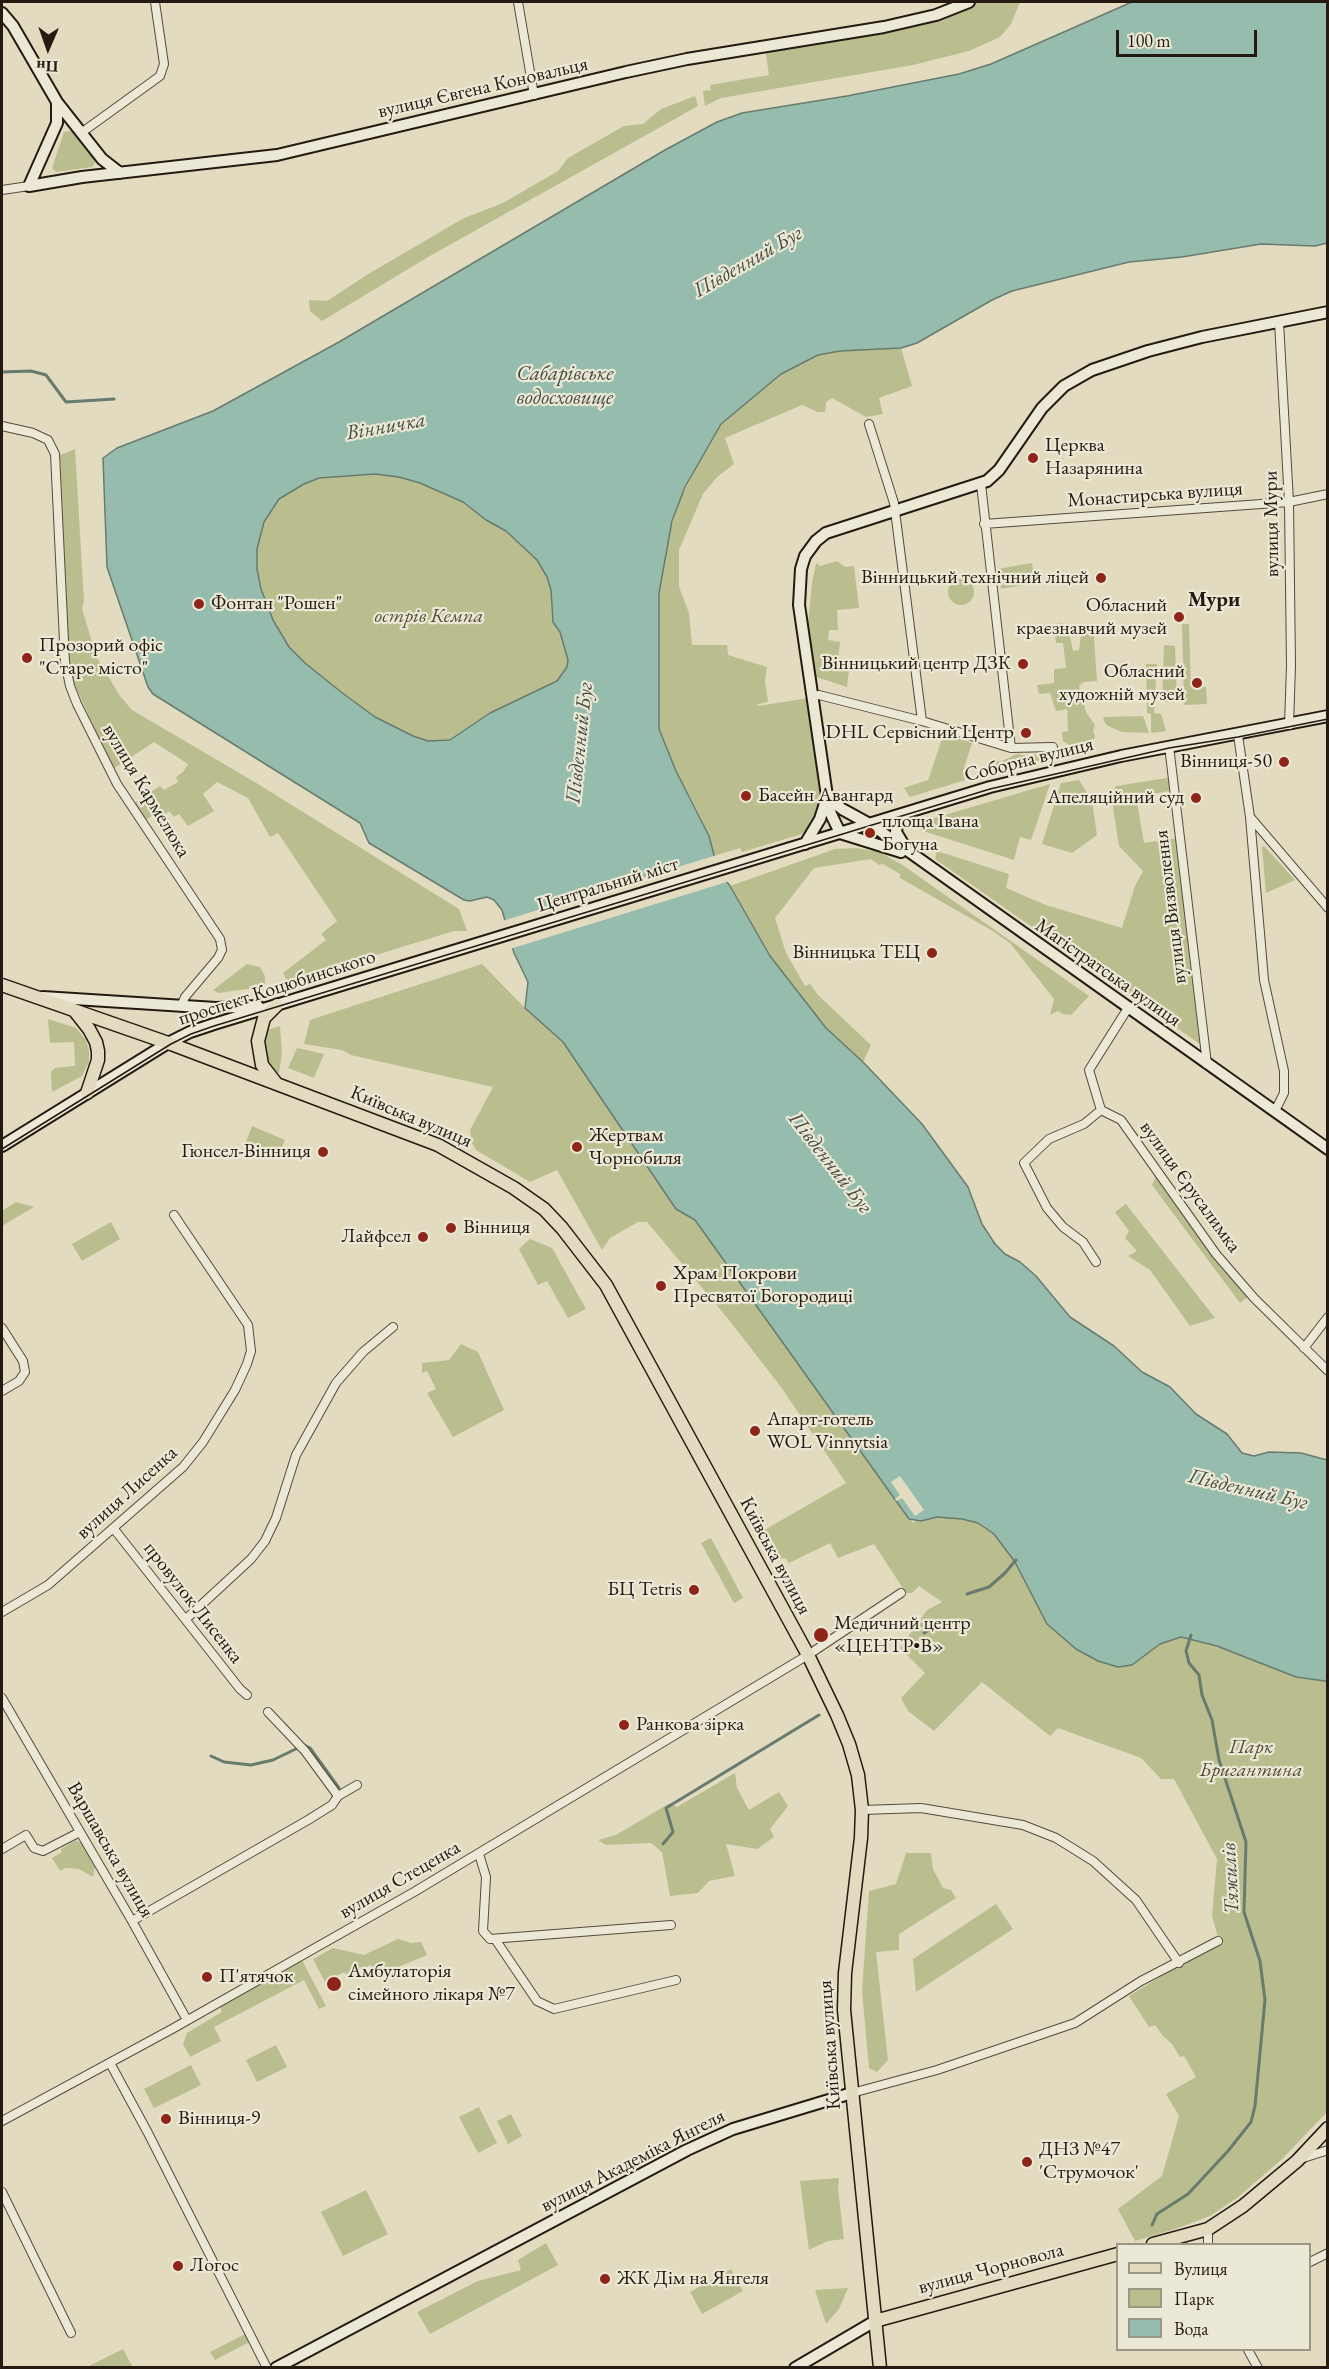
<!DOCTYPE html>
<html>
<head>
<meta charset="utf-8">
<style>
	body { margin:0 }
	#map { position:relative; width:1329px; height:2369px; overflow:hidden; background:#e2dbc0; font-family:"EB Garamond",serif }
	canvas { display:block }
	.frame { position:absolute; inset:0; border:3px solid #241a11; pointer-events:none }
	.legend { position:absolute; left:1116px; top:2243px; width:195px; height:108px; box-sizing:border-box; background:#ece8d6; border:2px solid #9c9687; margin:0; padding:8px 10px; list-style:none; font-size:18px; color:#241a11 }
	.legend li { display:flex; align-items:center; gap:12px; height:30px }
	.legend b { width:30px; border:2px solid #9c9687 }
	.north { position:absolute; left:18px; top:18px; width:60px; height:60px; -webkit-text-stroke:4px #ece8d6; paint-order:stroke; rotate:182deg; font-size:16px; font-weight:700; line-height:24px; text-align:center; color:#241a11 }
	.north::after { content:''; display:block; margin:auto; width:21px; height:27px; background:#241a11; clip-path:polygon(50% 0,100% 100%,50% 72%,0 100%) }
	.scale { position:absolute; left:1116px; top:30px; width:141px; height:27px; box-sizing:border-box; border:3px solid #241a11; border-top:0; padding-left:8px; font-size:18px; line-height:21px; white-space:nowrap; color:#241a11; -webkit-text-stroke:4px #ece8d6; paint-order:stroke }
</style>
</head>
<body>
<div id="map">
<canvas width="1329" height="2369"></canvas>
<div class="frame"></div>
<ul class="legend">
<li><b style="height:8px;background:#e2dbc0"></b>Вулиця</li>
<li><b style="height:16px;background:#babe8e"></b>Парк</li>
<li><b style="height:16px;background:#96bcad"></b>Вода</li>
</ul>
<div class="north">Пн</div>
<div class="scale">100 m</div>
</div>
<script>
const g = document.querySelector('canvas').getContext('2d');
g.lineJoin = 'round';
function fill(path, color) { g.fillStyle = color; g.fill(path, 'evenodd'); }
const poly = rows => new Path2D(rows.map(r => 'M' + r).join(''));
function strokePath(path, color, width, dash) { g.strokeStyle = color; g.lineWidth = width; g.lineCap = dash ? 'butt' : 'round'; g.setLineDash(dash || []); g.stroke(path); }
function write(font, color, halo, rows, align = 'center') {
  g.font = font + ' "EB Garamond",serif'; g.lineWidth = 4.5; g.setLineDash([]); g.textBaseline = 'middle'; g.strokeStyle = halo; g.fillStyle = color; for (const [text, x, y, turn = 0] of rows) {
    g.save(); g.translate(x, y); g.rotate((+turn || 0) * Math.PI / 180); g.textAlign = isNaN(turn) ? turn : align; if (halo) g.strokeText(text, 0, 0); g.fillText(text, 0, 0); g.restore();
  }
}
fill(poly([
	[969,2,1020,2,1011,24,1000,37,969,51,913,65,721,98,705,106,703,91,711,90,710,85,769,75,765,47,844,34],
	[695,96,698,106,428,257,322,321,310,311,309,300,327,301,370,273,464,218,503,203,558,171,568,158,624,126,643,124,661,109],
	[74,130,96,161,92,167,56,172,52,168,64,132],
	[901,348,912,386,879,398,883,414,866,417,832,398,826,402,825,412,818,412,802,405,725,438,734,464,717,477,703,494,679,550,679,587,689,613,692,645,727,645,728,655,767,667,765,681,768,702,758,704,758,706,809,698,824,798,809,829,802,834,742,852,740,848,714,856,709,836,697,810,676,771,659,729,659,593,668,538,679,502,697,465,721,424,735,410,781,374,818,355,840,351],
	[75,449,84,601,82,609,97,658,120,696,132,710,258,784,459,909,467,931,454,931,288,982,283,973,326,940,321,934,337,921,278,833,270,837,248,798,217,782,203,794,214,811,188,826,179,814,174,817,169,811,164,815,160,810,146,820,134,803,160,786,164,790,178,782,176,777,183,772,188,764,154,742,113,769,74,683,69,664,60,455],
	[375,474,399,477,420,483,463,502,486,520,506,531,537,560,547,577,551,590,552,617,560,632,568,660,567,667,557,682,490,713,450,740,428,741,413,736,375,717,341,692,305,664,289,647,273,620,261,589,257,569,257,549,264,522,279,499,304,484,319,478],
	[837,561,845,567,854,566,859,608,837,610,838,630,829,630,828,640,840,642,838,660,850,662,847,687,816,677,808,624,812,583,816,563,820,566],
	[1032,563,1035,583,1001,589,998,569],
	'948 592a13 13 0 1 1 26 0a13 13 0 1 1-26 0Z',
	[1062,623,1068,627,1073,651,1079,650,1082,626,1093,624,1097,681,1084,682,1079,686,1086,712,1095,725,1093,731,1095,736,1094,739,1069,745,1063,741,1062,732,1068,731,1067,709,1056,711,1050,693,1039,694,1037,685,1054,683,1054,669,1066,668,1063,643,1056,643,1053,624],
	[1182,624,1189,624,1191,687,1206,687,1207,704,1184,705],
	[1164,645,1175,646,1177,702,1162,702],
	[1146,664,1157,664,1154,713,1161,714,1166,731,1151,733,1151,714,1147,713],
	[1143,716,1149,733,1122,732,1108,726,1105,723,1103,717],
	[944,733,972,743,963,771,965,780,910,797,904,788,928,780],
	[1060,750,1062,755,987,775,993,759,1000,762,1017,754,1027,756],
	[1173,777,1175,790,1136,797,1144,843,1180,838,1204,1047,935,859,937,851,1009,874,1006,888,1046,905,1122,928,1135,886,1143,871,1119,846,1111,795,1116,786],
	[1079,780,1092,801,1097,835,1072,853,1042,844,1061,783],
	[1050,784,1031,840,1020,837,1014,860,920,830,921,822],
	[1264,846,1295,880,1266,893,1262,847],
	[856,848,879,852,901,864,1089,996,1071,1015,1062,1014,1058,1011,1050,1015,1054,999,1010,943,991,930,900,878,900,874,883,864,879,865,871,859,814,868,775,918,786,953,805,986,810,984,818,995,871,1045,863,1062,826,1028,807,1007,770,956,730,886,835,849],
	[247,964,260,967,265,976,265,983,262,987,218,993,213,990],
	[482,964,525,1008,563,1042,676,1209,695,1220,913,1523,931,1511,933,1498,1182,1620,1327,1681,1327,2112,1281,2160,1237,2198,1210,2216,1181,2227,1135,2241,1118,2209,1162,2176,1179,2116,1166,2094,1196,2077,1184,2056,1180,2057,1172,2044,1163,2036,1155,2025,1149,2027,1129,1996,1219,1941,1212,1916,1217,1859,1174,1779,1161,1779,1141,1758,1058,1728,1050,1736,982,1682,934,1731,908,1711,901,1698,925,1673,900,1648,927,1610,942,1602,919,1586,912,1593,906,1593,874,1544,838,1558,830,1543,789,1563,785,1558,777,1559,761,1532,846,1483,781,1387,729,1320,647,1222,638,1222,610,1238,602,1250,557,1170,530,1182,476,1150,472,1143,470,1130,493,1087,351,1055,342,1050,304,1044,310,1020],
	[48,1019,76,1028,86,1040,89,1051,89,1062,82,1076,52,1092,51,1072,55,1068,75,1066,74,1042,50,1043],
	[280,1026,282,1053,279,1073,271,1069,268,1063,264,1031],
	[297,1048,324,1054,314,1078,288,1068],
	[252,1126,285,1140,278,1156,246,1142],
	[1156,1176,1249,1296,1240,1303,1152,1185],
	[16,1202,34,1207,2,1226,2,1211],
	[1126,1204,1215,1318,1190,1326,1150,1270,1128,1256,1137,1251,1125,1238,1129,1231,1115,1212],
	[111,1222,120,1239,82,1261,72,1244],
	[530,1239,552,1248,586,1309,568,1318,547,1281,538,1285,519,1249],
	[461,1344,478,1352,504,1410,453,1437,427,1393,436,1389,427,1371,422,1373,422,1363,449,1360],
	[711,1538,743,1598,734,1603,701,1543],
	[735,1773,737,1788,749,1810,779,1792,788,1806,770,1829,774,1837,757,1849,726,1844,735,1876,709,1881,698,1893,670,1896,662,1852,651,1843,606,1845,598,1840,616,1835,670,1803,677,1807],
	[76,1840,82,1844,95,1867,93,1877,79,1869,65,1868,60,1871,52,1858,62,1852,61,1849],
	[906,1853,931,1853,933,1869,943,1888,951,1890,956,1898,899,1934,899,1950,876,1952,888,2060,877,2072,869,2068,862,1991,869,1891,896,1884],
	[996,1904,1013,1929,916,1992,913,1959],
	[398,1939,411,1943,421,1942,427,1955,377,1976,371,1965,346,1974,344,1972,325,1982,313,1959,333,1948,364,1955],
	[302,1960,326,2006,319,2009,304,1980,214,2027,221,2041,190,2057,183,2044,187,2033,222,2012,220,2007],
	[276,2045,287,2067,257,2082,246,2060],
	[191,2065,201,2085,154,2108,144,2089],
	[479,2107,497,2143,478,2153,459,2117],
	[511,2114,522,2136,508,2144,497,2121],
	[839,2178,838,2189,844,2239,828,2241,809,2250,800,2181],
	[366,2190,388,2234,343,2256,321,2212],
	[546,2243,558,2265,430,2334,417,2312,478,2281,521,2270,518,2260],
	[731,2269,743,2291,702,2314,690,2292],
	[848,2288,839,2309,826,2324,815,2290],
	[249,2332,253,2340,215,2360,210,2352],
	[123,2349,132,2366,128,2367,87,2367]
]), '#babe8e');
const water = poly([
	[1132,2,1327,2,1327,243,1315,246,1261,244,1182,257,1129,262,1012,291,992,300,917,343,901,348,840,351,818,355,781,374,721,424,685,487,672,521,659,593,659,729,676,771,709,836,718,870,730,886,770,956,826,1028,863,1062,922,1124,968,1187,982,1224,995,1244,1005,1254,1020,1262,1036,1276,1070,1317,1114,1346,1142,1372,1170,1387,1196,1414,1227,1434,1242,1453,1254,1456,1269,1452,1301,1453,1327,1460,1327,1681,1325,1681,1296,1677,1217,1646,1181,1637,1160,1644,1132,1665,1118,1667,1098,1661,1076,1649,1047,1624,1015,1562,994,1534,978,1523,962,1519,937,1517,921,1521,909,1519,695,1220,676,1209,563,1042,525,1008,528,982,514,953,502,910,494,900,487,897,470,901,464,900,369,843,360,823,153,694,148,687,107,567,103,458,117,448,213,411,339,342,665,150,717,122,742,113,847,96,959,74,991,64,1132,2],
	[375,474,399,477,420,483,463,502,486,520,506,531,537,560,547,577,551,590,553,622,560,632,568,660,567,667,557,681,490,713,450,740,428,741,413,736,375,717,341,692,305,663,289,647,273,620,261,589,257,569,257,549,264,522,279,499,304,484,319,478,375,474]
]);
fill(water, '#96bcad');
strokePath(water, '#687b6f', 1.5);
fill(poly([
	[717,855,721,869,730,881,510,949,502,921],
	[900,1476,924,1510,915,1516,902,1498,896,1501,895,1499,900,1495,891,1482]
]), '#e2dbc0');
strokePath(poly([
	[2,372,31,371,46,375,66,402,114,399],
	[967,1594,989,1587,1005,1573,1016,1560],
	[924,1633,939,1623],
	[211,1756,224,1762,251,1765,273,1760,304,1745,310,1748,339,1788],
	[663,1844,673,1832,666,1808,819,1715],
	[1152,2225,1157,2214,1188,2194,1228,2151,1251,2122,1255,2106,1265,2000,1260,1961,1244,1912,1246,1842,1219,1760,1212,1720,1202,1695,1199,1675,1189,1663,1186,1651,1191,1635]
]), '#687b6f', 3);
const street = poly([
	[518,2,534,95],
	[81,133,160,76,164,64,155,2],
	[2,190,29,186],
	[1279,322,1289,502,1291,666,1289,725],
	[869,424,894,503,922,721],
	[2,426,33,433,48,440,55,454,65,662,70,686,77,704,117,784,220,939,222,950,218,958,185,997,181,1006],
	[981,484,1011,748],
	[984,524,1289,502,1328,494],
	[812,696,819,695,922,721,1011,748,1053,747],
	[1238,735,1250,817,1264,980,1284,1071,1284,1093,1275,1111],
	[1169,746,1207,1064],
	[1251,818,1328,908],
	[1128,1008,1089,1070,1101,1110,1121,1120,1216,1254,1254,1298,1328,1371],
	[1096,1262,1083,1242,1063,1227,1047,1208,1024,1163,1049,1139,1084,1124,1101,1110],
	[2,1328,23,1361,25,1372,19,1381,2,1391],
	[1304,1348,1328,1317],
	[114,1529,240,1689,247,1695],
	[2,1612,48,1585,183,1467,203,1442,235,1390,247,1364,251,1351,248,1325,174,1215],
	[186,1619,251,1559,265,1541,276,1518,296,1455,336,1383,363,1352,393,1327],
	[2,1698,132,1921,187,2020],
	[268,1712,305,1751,338,1796],
	[862,1810,921,1808,1023,1825,1056,1838,1093,1861,1136,1900,1179,1963],
	[2,1849,26,1835,34,1848,43,1851,80,1832],
	[479,1854,486,1877,483,1931,490,1939,671,1925],
	[132,1921,308,1820,332,1805,338,1796,357,1785],
	[495,1939,537,2001,554,2009,676,1980],
	[110,2063,148,2133,267,2368],
	[852,2093,937,2070,1075,2023,1141,1981,1218,1941],
	[2,2121,172,2029,414,1892,808,1655,901,1593],
	[1300,2159,1328,2150],
	[2,2192,71,2333],
	[1208,2229,1208,2244],
	[1310,2262,1328,2253],
	[1248,2350,1258,2368]
]);
const secondary = poly([
	[2,13,13,26,57,102,102,159,120,173],
	[29,186,82,177,277,155,626,72,687,59,884,27,936,15,969,2],
	[29,186,57,123,57,102],
	[827,796,842,809,873,826,1328,1149],
	[902,814,897,823,896,832,905,847],
	[840,833,831,814,827,796,799,605,801,569,805,556,816,541,826,533,987,481,999,470,1042,408,1064,386,1092,370,1148,351,1202,337,1328,312],
	[840,833,901,852],
	[805,844,820,819,827,797],
	[43,997,216,1008,258,1006],
	[2,1146,168,1043,190,1032,214,1024,990,787,1121,756,1328,716],
	[276,2368,687,2150,733,2129,852,2093],
	[795,2368,875,2321]
]);
const primary = poly([
	[2,985,171,1044,438,1145,514,1188,544,1209,562,1228,606,1285,808,1655,837,1715,849,1744,858,1775,862,1810,861,1838,845,1973,844,2010,880,2368],
	[74,1010,89,1029,96,1042,98,1051,98,1060,87,1093],
	[276,1083,262,1065,258,1041,264,1018,277,1005],
	[1153,2244,1208,2229,1243,2206,1297,2161,1328,2128],
	[875,2321,1118,2254]
]);
strokePath(street, '#544a3d', 10);
strokePath(secondary, '#241a11', 14);
strokePath(primary, '#241a11', 15);
strokePath(street, '#ece8d6', 8);
strokePath(secondary, '#ece8d6', 10);
strokePath(primary, '#e2dbc0', 12);
strokePath(poly([
	[2,1149,171,1044,191,1034,214,1026,990,789,1169,748,1238,737,1328,719]
]), '#241a11', 1.5);
for (const [x, y, r, color] of [
	[1033,458,6,"#8f2418"],
	[1101,578,6,"#8f2418"],
	[199,604,6,"#8f2418"],
	[1179,617,6,"#8f2418"],
	[27,658,6,"#8f2418"],
	[1023,664,6,"#8f2418"],
	[1197,683,6,"#8f2418"],
	[1026,733,6,"#8f2418"],
	[1284,762,6,"#8f2418"],
	[746,796,6,"#8f2418"],
	[1196,798,6,"#8f2418"],
	[870,833,6,"#8f2418"],
	[932,953,6,"#8f2418"],
	[577,1147,6,"#8f2418"],
	[323,1152,6,"#8f2418"],
	[451,1228,6,"#8f2418"],
	[423,1237,6,"#8f2418"],
	[661,1286,6,"#8f2418"],
	[755,1431,6,"#8f2418"],
	[694,1590,6,"#8f2418"],
	[821,1635,8,"#8f2418"],
	[624,1725,6,"#8f2418"],
	[207,1977,6,"#8f2418"],
	[334,1984,8,"#8f2418"],
	[166,2119,6,"#8f2418"],
	[1027,2162,6,"#8f2418"],
	[178,2266,6,"#8f2418"],
	[605,2279,6,"#8f2418"]
]) { const dot = new Path2D(); dot.arc(x, y, r, 0, 2 * Math.PI); g.fillStyle = color; g.fill(dot); strokePath(dot, '#ece8d6', 2); }
write('20px', '#241a11', '#ece8d6', [
	["вулиця Євгена Коновальця",483,88,-13],
	["Монастирська вулиця",1155,495,-4],
	["вулиця Мури",1272,524,-91],
	["Соборна вулиця",1029,760,-14],
	["вулиця Кармелюка",146,791,59],
	["Центральний міст",608,885,-17],
	["вулиця Визволення",1171,907,-97],
	["Магістратська вулиця",1108,973,35],
	["проспект Коцюбинського",277,988,-18],
	["Київська вулиця",411,1117,23],
	["вулиця Єрусалимка",1190,1187,54],
	["вулиця Лисенка",127,1493,-42],
	["Київська вулиця",775,1556,62],
	["провулок Лисенка",193,1603,52],
	["Варшавська вулиця",110,1850,60],
	["вулиця Стеценка",400,1880,-30],
	["Київська вулиця",830,2045,-94],
	["вулиця Академіка Янгеля",633,2161,-27],
	["вулиця Чорновола",991,2269,-15]
]);
write('20px', '#241a11', '#ece8d6', [
	["Церква",1045,446],
	["Назарянина",1045,469],
	["Вінницький технічний ліцей",1089,578,"right"],
	["Фонтан \"Рошен\"",211,604],
	["Обласний",1167,606,"right"],
	["краєзнавчий музей",1167,629,"right"],
	["Прозорий офіс",39,646],
	["\"Старе місто\"",39,669],
	["Вінницький центр ДЗК",1011,664,"right"],
	["Обласний",1185,672,"right"],
	["художній музей",1185,695,"right"],
	["DHL Сервісний Центр",1014,733,"right"],
	["Вінниця-50",1272,762,"right"],
	["Басейн Авангард",758,796],
	["Апеляційний суд",1184,798,"right"],
	["площа Івана",882,822],
	["Богуна",882,845],
	["Вінницька ТЕЦ",920,953,"right"],
	["Жертвам",589,1136],
	["Чорнобиля",589,1159],
	["Гюнсел-Вінниця",311,1152,"right"],
	["Вінниця",463,1228],
	["Лайфсел",411,1237,"right"],
	["Храм Покрови",673,1274],
	["Пресвятої Богородиці",673,1297],
	["Апарт-готель",767,1420],
	["WOL Vinnytsia",767,1443],
	["БЦ Tetris",682,1590,"right"],
	["Медичний центр",834,1624],
	["«ЦЕНТР•В»",834,1647],
	["Ранкова зірка",636,1725],
	["Амбулаторія",348,1972],
	["сімейного лікаря №7",348,1995],
	["П'ятячок",219,1977],
	["Вінниця-9",178,2119],
	["ДНЗ №47",1039,2150],
	["'Струмочок'",1039,2173],
	["Логос",190,2266],
	["ЖК Дім на Янгеля",617,2279]
], 'left');
write('italic 20px', '#514b36', '#ece8d6', [
	["острів Кемпа",429,617],
	["Парк",1251,1748],
	["Бригантина",1251,1771]
]);
write('italic 21px', '#464b40', '#ece8d6', [
	["Південний Буг",748,262,-30],
	["Сабарівське",565,374],
	["водосховище",565,398],
	["Вінничка",386,427,-10],
	["Південний Буг",580,743,-84],
	["Південний Буг",830,1163,52],
	["Південний Буг",1248,1490,13],
	["Тяжилів",1231,1878,-93]
]);
write('bold 21px', '#241a11', '#ece8d6', [
	["Мури",1214,600]
]);
</script>
</body>
</html>
